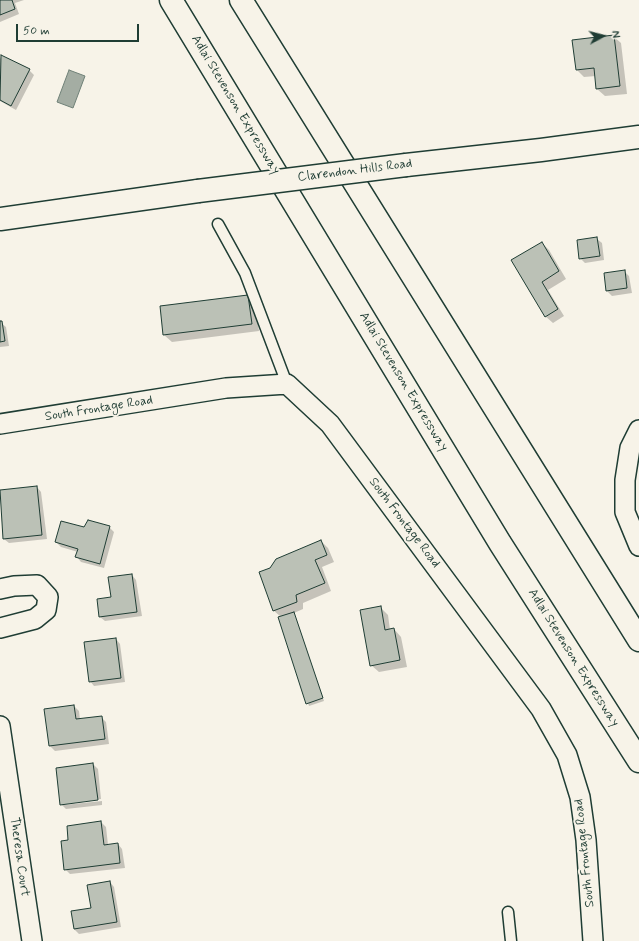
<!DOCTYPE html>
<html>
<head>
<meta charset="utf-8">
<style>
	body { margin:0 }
	#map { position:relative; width:639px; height:941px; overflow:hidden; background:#f7f3e8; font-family:Mynerve,sans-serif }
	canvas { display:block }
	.north { position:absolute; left:583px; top:16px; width:40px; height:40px; -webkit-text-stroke:3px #f7f3e8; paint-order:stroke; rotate:83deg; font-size:11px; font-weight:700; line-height:16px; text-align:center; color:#1f3d34 }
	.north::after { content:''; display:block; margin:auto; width:14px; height:18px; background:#1f3d34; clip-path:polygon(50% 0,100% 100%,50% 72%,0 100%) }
	.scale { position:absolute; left:16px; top:24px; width:123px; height:18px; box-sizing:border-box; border:2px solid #1f3d34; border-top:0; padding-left:5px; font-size:12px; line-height:14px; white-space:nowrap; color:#1f3d34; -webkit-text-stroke:3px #f7f3e8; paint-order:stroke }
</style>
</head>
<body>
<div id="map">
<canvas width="639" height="941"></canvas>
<div class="north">N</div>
<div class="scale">50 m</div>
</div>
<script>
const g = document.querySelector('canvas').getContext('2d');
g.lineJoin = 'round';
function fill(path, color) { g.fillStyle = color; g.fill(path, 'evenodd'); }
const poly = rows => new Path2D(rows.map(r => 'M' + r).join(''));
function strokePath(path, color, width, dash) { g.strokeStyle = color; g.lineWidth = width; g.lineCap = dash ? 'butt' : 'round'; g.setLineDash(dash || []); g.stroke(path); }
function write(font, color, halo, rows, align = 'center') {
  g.font = font + ' Mynerve,sans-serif'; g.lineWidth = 4; g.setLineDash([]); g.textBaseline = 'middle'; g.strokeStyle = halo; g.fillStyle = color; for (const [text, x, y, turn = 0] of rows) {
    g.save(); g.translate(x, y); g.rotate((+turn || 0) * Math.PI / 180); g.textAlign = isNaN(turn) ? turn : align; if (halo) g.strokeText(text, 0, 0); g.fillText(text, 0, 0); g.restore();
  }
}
const water = poly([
	[69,70,85,76,73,108,57,102,69,70]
]);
fill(water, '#a4ada3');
strokePath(water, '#6f8077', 1);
fill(poly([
	[0,0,24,0,15,3,19,14,0,22],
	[613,36,621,43,627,94,605,96,597,89,596,76,584,77,577,70],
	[2,56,29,70,34,75,16,110,0,101,0,59],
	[597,239,602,243,604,260,585,263,580,258],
	[542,243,549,250,566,279,548,290,564,316,553,323,545,316,512,261],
	[624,271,629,276,632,293,612,296,607,291],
	[248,296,255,304,259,331,172,342,164,335],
	[0,322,6,327,9,346,0,347],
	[37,487,41,492,47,539,9,543,4,539,0,491],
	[109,527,114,532,104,568,81,562,77,557,78,552,61,547,56,542,85,528],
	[321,541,328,548,334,562,322,567,331,591,303,603,303,609,294,613,324,701,309,706,281,617,273,610,271,569],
	[132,575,136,580,142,616,105,621,100,617],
	[380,607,388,615,390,630,394,629,401,637,407,667,379,672,371,665],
	[116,639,120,644,125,682,94,686,90,681],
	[74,706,79,711,80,720,101,717,106,722,109,744,55,751,50,746],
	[93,764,98,769,101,799,64,803,64,805,102,801,102,805,66,809,61,804],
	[101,822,106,827,108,845,118,844,122,849,125,868,70,874,65,869,70,841],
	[110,882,114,887,121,927,79,934,74,929,92,909]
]), '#0003');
const building = poly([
	[0,0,12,0,15,9,0,15,0,0],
	[614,35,620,86,596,89,594,68,576,70,572,40,614,35],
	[1,55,30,69,11,106,0,100,1,55],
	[597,237,600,256,579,259,577,240,597,237],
	[542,242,559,271,542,282,558,309,545,317,511,260,542,242],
	[625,270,627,288,606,291,604,273,625,270],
	[248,295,252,324,163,335,160,306,248,295],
	[0,321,2,321,5,341,0,342,0,321],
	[37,486,42,535,3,539,0,490,37,486],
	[88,520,110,526,100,564,75,557,78,549,55,542,61,521,84,527,88,520],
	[321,540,327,555,315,560,325,583,296,595,297,602,273,611,259,572,270,568,276,559,321,540],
	[132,574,137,612,99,617,97,599,111,597,108,577,132,574],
	[381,606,385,630,394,628,400,660,370,666,360,610,381,606],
	[294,612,323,698,306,704,278,617,294,612],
	[116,638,121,678,89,682,84,642,116,638],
	[74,705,76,719,102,716,105,739,49,746,44,709,74,705],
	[93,763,98,800,60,805,56,768,93,763],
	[101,821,104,845,118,843,120,863,64,870,61,841,68,840,67,826,101,821],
	[110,881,117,922,74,929,71,911,91,908,87,885,110,881]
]);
fill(building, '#bbc1b6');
strokePath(building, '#1f3d34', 1);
const service = poly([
	[218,224,245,273,287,384],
	[508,912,511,941]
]);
const minor = poly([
	[0,424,226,388,287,384,330,424,541,709,567,755,580,797,586,840,593,941],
	[639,430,630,448,625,480,625,512,639,546],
	[0,589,14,586,37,585,48,597,46,610,35,619,0,628],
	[0,726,32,941]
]);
const tertiary = poly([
	[406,165,541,150,639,137],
	[0,219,198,191]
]);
const motorway = poly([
	[171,0,500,543,639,761],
	[241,0,639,640]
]);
strokePath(service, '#1f3d34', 13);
strokePath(minor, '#1f3d34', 22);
strokePath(tertiary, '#1f3d34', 25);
strokePath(motorway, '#1f3d34', 25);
strokePath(service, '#f7f3e8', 10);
strokePath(minor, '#f7f3e8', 19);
strokePath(tertiary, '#f7f3e8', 22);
strokePath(motorway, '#f7f3e8', 22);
const tertiaryBridge = poly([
	[198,191,406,165]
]);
strokePath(tertiaryBridge, '#1f3d34', 25, []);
strokePath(tertiaryBridge, '#f7f3e8', 22);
write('13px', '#1f3d34', '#f7f3e8', [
	["Adlai Stevenson Expressway",235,105,59],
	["Clarendon Hills Road",355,171,-7],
	["Adlai Stevenson Expressway",403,382,59],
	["South Frontage Road",99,409,-9],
	["South Frontage Road",404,523,53],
	["Adlai Stevenson Expressway",573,658,58],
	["South Frontage Road",585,853,-96],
	["Theresa Court",19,857,82]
]);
</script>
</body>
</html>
